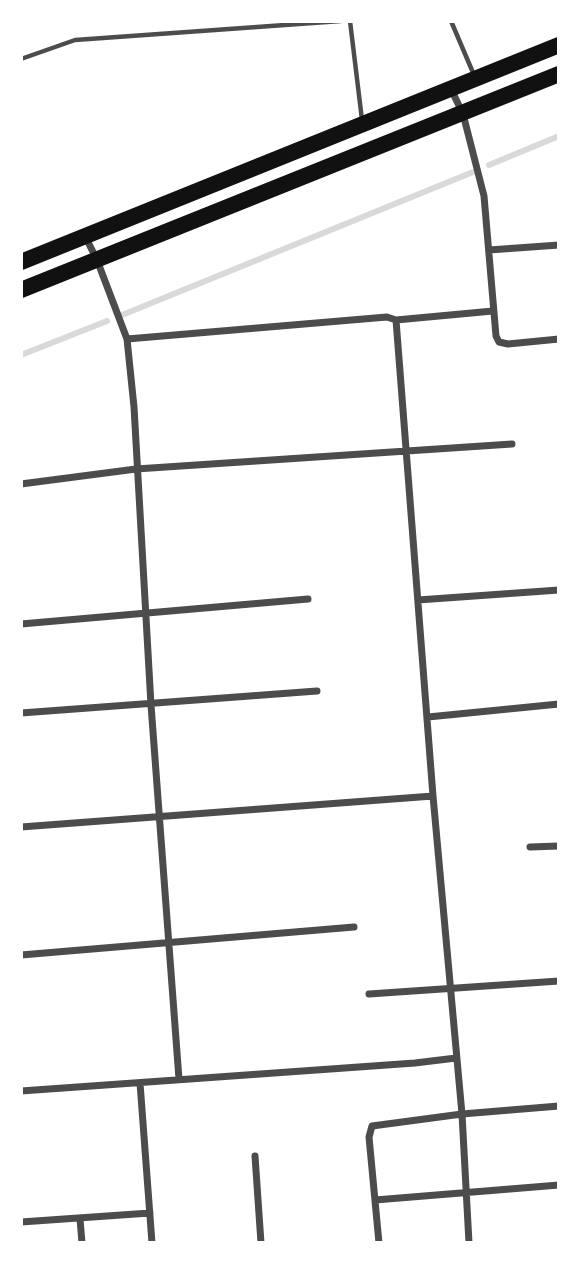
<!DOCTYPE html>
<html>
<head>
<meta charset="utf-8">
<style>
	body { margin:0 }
	#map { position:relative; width:580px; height:1264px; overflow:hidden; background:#fff; font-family:"Fira Sans Condensed",sans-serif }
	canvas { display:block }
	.frame { position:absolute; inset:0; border:23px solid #fff; pointer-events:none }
</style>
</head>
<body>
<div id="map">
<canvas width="580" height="1264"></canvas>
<div class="frame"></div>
</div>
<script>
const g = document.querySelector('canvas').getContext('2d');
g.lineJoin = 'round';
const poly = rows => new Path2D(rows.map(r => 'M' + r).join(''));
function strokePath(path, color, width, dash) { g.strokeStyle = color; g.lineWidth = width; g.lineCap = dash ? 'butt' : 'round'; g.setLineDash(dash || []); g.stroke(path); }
strokePath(poly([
	[489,165,559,136],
	[122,315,473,172],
	[21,355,107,321]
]), '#d9d9d9', 6);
strokePath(poly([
	[350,21,362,120],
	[451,21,474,75],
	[21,59,75,40,341,21]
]), '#4c4c4c', 4.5);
strokePath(poly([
	[451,89,463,114,484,196,496,336,499,342,508,344,559,339],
	[85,236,97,260,127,339,134,407,151,705,179,1079],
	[489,250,559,245],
	[396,320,493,311],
	[127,339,387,317,396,320,433,796,462,1114,469,1243],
	[21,484,136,469,512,444],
	[418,600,559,590],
	[21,624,308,599],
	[21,713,317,691],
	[428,717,559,704],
	[21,827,433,796],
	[530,847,559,846],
	[21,955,354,927],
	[369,994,559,981],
	[140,1083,152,1243],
	[21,1091,415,1063,456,1058],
	[255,1156,261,1243],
	[375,1200,559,1185],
	[80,1219,82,1243],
	[21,1222,150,1213],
	[379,1243,369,1137,372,1126,462,1114,559,1106]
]), '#4c4c4c', 7);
strokePath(poly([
	[21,262,559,45],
	[21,290,559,74]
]), '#111', 16);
</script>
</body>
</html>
